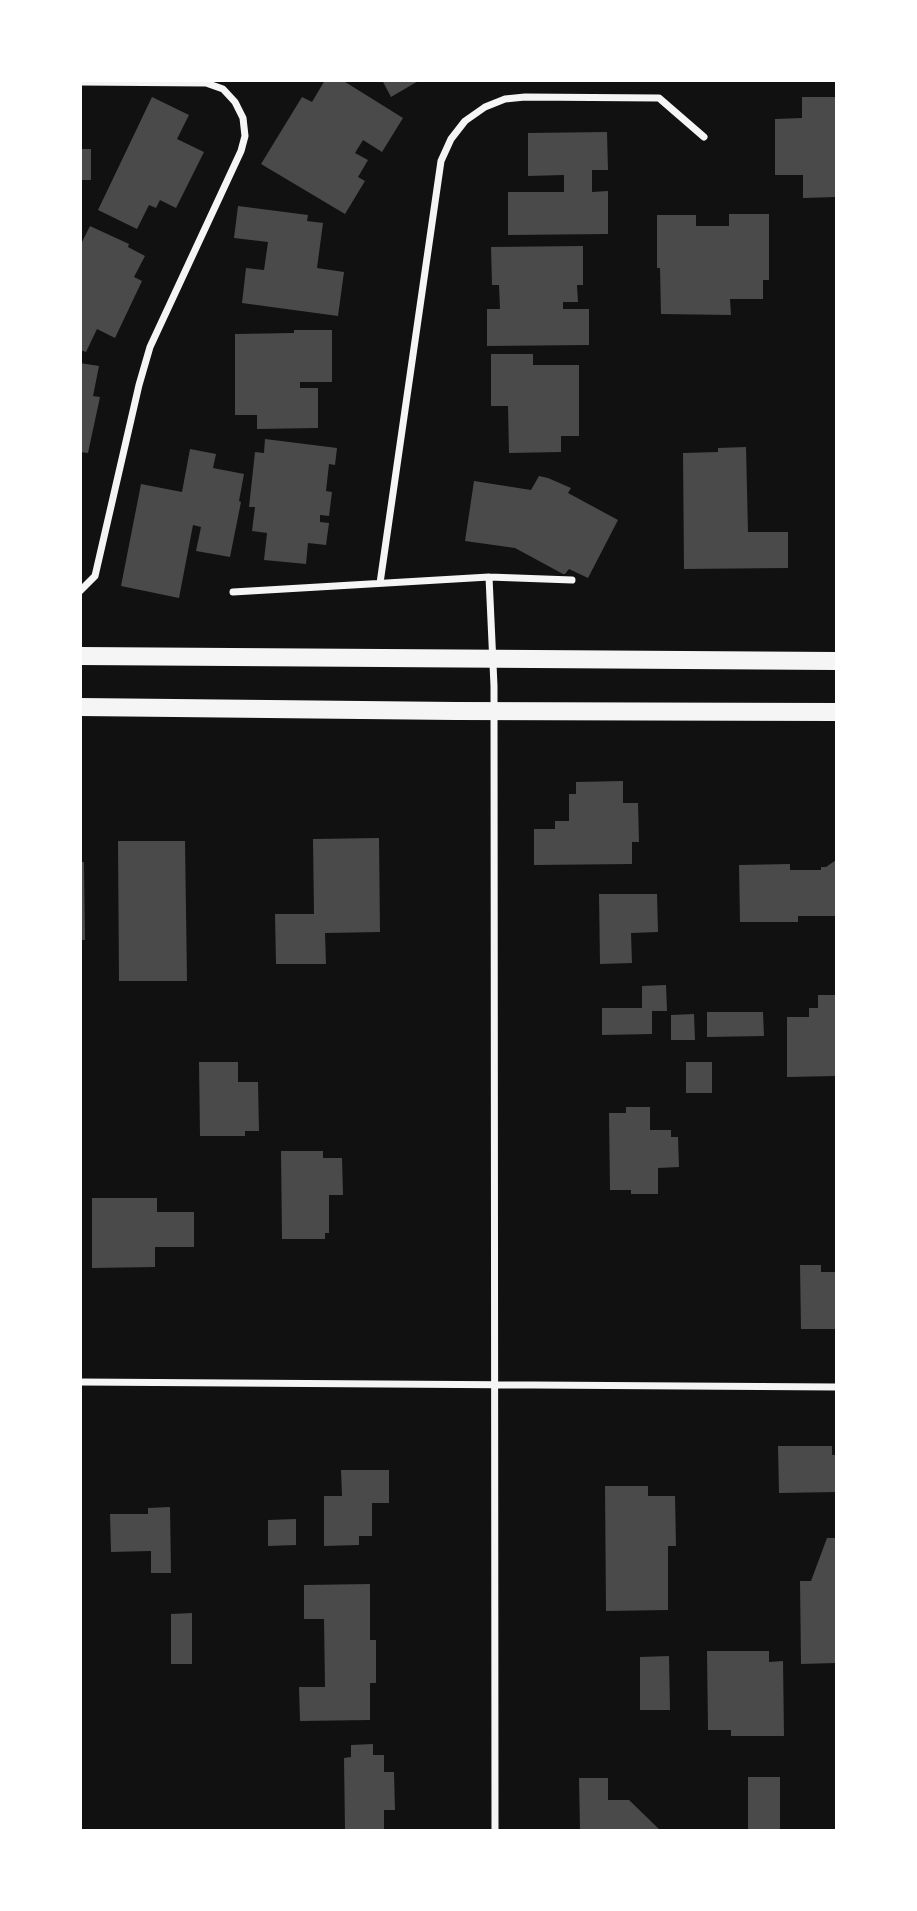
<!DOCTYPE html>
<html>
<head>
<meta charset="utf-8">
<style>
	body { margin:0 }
	#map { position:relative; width:917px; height:1911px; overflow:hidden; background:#111; font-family:Merriweather,serif }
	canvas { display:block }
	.frame { position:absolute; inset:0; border:82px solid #fff; pointer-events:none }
</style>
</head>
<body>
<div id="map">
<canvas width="917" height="1911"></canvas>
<div class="frame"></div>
</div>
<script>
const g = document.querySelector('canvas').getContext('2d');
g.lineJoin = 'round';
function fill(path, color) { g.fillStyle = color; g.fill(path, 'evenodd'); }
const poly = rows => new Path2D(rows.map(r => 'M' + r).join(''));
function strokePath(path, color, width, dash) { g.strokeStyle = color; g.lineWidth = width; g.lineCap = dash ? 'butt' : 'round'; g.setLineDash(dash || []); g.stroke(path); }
fill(poly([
	[325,80,342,80,403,118,382,152,363,140,355,153,368,160,358,177,365,181,345,214,261,164,302,97,312,102],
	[382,80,420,80,391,97],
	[152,97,189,115,177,139,204,152,176,208,160,200,156,208,149,205,137,229,98,210],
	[802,97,836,97,836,197,803,198,803,175,775,175,775,119,802,118],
	[607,132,608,170,592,170,592,192,608,191,608,234,508,235,508,192,564,192,564,175,528,176,528,133],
	[80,149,91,149,91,180,80,180],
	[238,206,308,215,307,221,323,223,317,268,344,272,338,316,242,303,246,268,264,270,268,242,234,238],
	[729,214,769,214,769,280,763,280,763,299,730,299,731,315,661,314,660,268,657,268,657,215,696,215,696,226,729,226],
	[90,226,129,244,128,247,145,256,134,277,142,281,115,338,97,329,86,352,80,350,80,246],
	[583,246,583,285,577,285,578,302,563,302,563,309,589,309,589,345,487,346,487,309,500,309,499,285,492,285,491,247],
	[294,330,332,330,332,382,300,382,300,388,318,388,318,428,257,429,257,415,235,415,235,334,294,333],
	[491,354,533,354,533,365,579,365,579,436,561,436,561,452,509,453,508,406,491,406],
	[80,363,99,366,93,396,100,397,88,453,80,452],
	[265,439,337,448,335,465,329,464,326,491,332,492,329,516,320,515,320,522,329,523,326,545,308,543,306,564,264,560,267,533,252,531,255,507,249,507,255,452,264,453],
	[746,447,748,532,788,532,788,568,684,569,683,453,718,452,718,448],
	[190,449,216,454,213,468,244,474,239,501,241,502,230,557,196,551,201,527,193,525,179,598,121,586,141,484,182,492],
	[539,476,548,478,571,488,568,493,618,520,588,578,569,569,565,574,563,574,515,548,465,541,474,481,531,490],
	[623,781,623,803,638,803,639,842,632,842,632,864,534,865,534,829,555,829,555,821,569,821,569,794,576,794,576,782],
	[379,838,380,932,325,933,326,964,276,964,275,914,314,914,313,839],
	[118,841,185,841,187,981,119,981],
	[836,860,836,916,798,916,798,922,740,922,739,865,790,864,790,870,821,870,821,867,826,867],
	[80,862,84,862,85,940,80,940],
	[599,894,657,894,658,932,631,933,632,963,600,964],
	[666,985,667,1011,652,1011,652,1034,602,1035,602,1008,642,1008,642,986],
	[818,995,836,995,836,1076,787,1077,787,1017,809,1017,809,1008,818,1008],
	[707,1012,763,1012,764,1036,707,1037],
	[694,1014,695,1040,671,1040,671,1015],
	[199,1062,238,1062,238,1082,258,1082,259,1131,245,1131,245,1136,200,1136],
	[686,1062,712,1062,712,1093,686,1093],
	[626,1107,650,1107,650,1130,671,1130,671,1137,678,1137,679,1167,658,1168,658,1194,631,1194,631,1190,610,1190,609,1113,626,1113],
	[281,1151,323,1151,323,1158,342,1158,343,1195,329,1195,329,1233,325,1233,325,1239,282,1239],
	[92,1198,157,1198,157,1212,194,1212,194,1247,155,1247,155,1267,92,1268],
	[800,1265,821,1265,821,1272,836,1272,836,1329,801,1329],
	[778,1446,832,1446,832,1455,836,1455,836,1492,779,1493],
	[341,1470,389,1470,389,1503,372,1503,372,1536,359,1536,359,1545,324,1546,324,1496,342,1496],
	[605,1486,648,1486,648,1496,675,1496,676,1546,668,1546,668,1610,606,1611],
	[170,1507,171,1573,151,1573,151,1551,111,1552,110,1514,148,1514,148,1508],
	[296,1519,296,1545,268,1546,268,1520],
	[827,1538,836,1538,836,1663,801,1664,800,1581,811,1581],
	[370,1584,370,1640,376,1640,376,1683,370,1683,370,1720,300,1721,299,1687,325,1687,324,1619,304,1619,304,1585],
	[192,1613,192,1664,171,1664,171,1614],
	[707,1651,769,1651,769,1662,783,1661,784,1736,731,1736,731,1730,708,1730],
	[669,1656,670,1710,640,1710,640,1657],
	[373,1744,373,1755,384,1755,384,1772,394,1772,395,1810,384,1810,384,1829,345,1830,344,1758,351,1757,351,1745],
	[748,1777,780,1777,780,1830,748,1830],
	[579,1778,608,1778,608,1800,629,1800,660,1830,580,1830]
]), '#4a4a4a');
strokePath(poly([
	[80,82,206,83,223,89,235,102,243,118,245,136,241,151,150,347,139,385,95,576,80,591],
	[489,577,494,686,495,1830],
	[380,583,441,161,451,139,465,121,485,107,505,99,525,97,659,98,704,137],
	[233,592,489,577,572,580],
	[80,1382,836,1387]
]), '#f5f5f5', 7);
strokePath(poly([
	[80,656,836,661],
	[80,707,456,711,836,712]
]), '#f5f5f5', 18);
</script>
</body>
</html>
